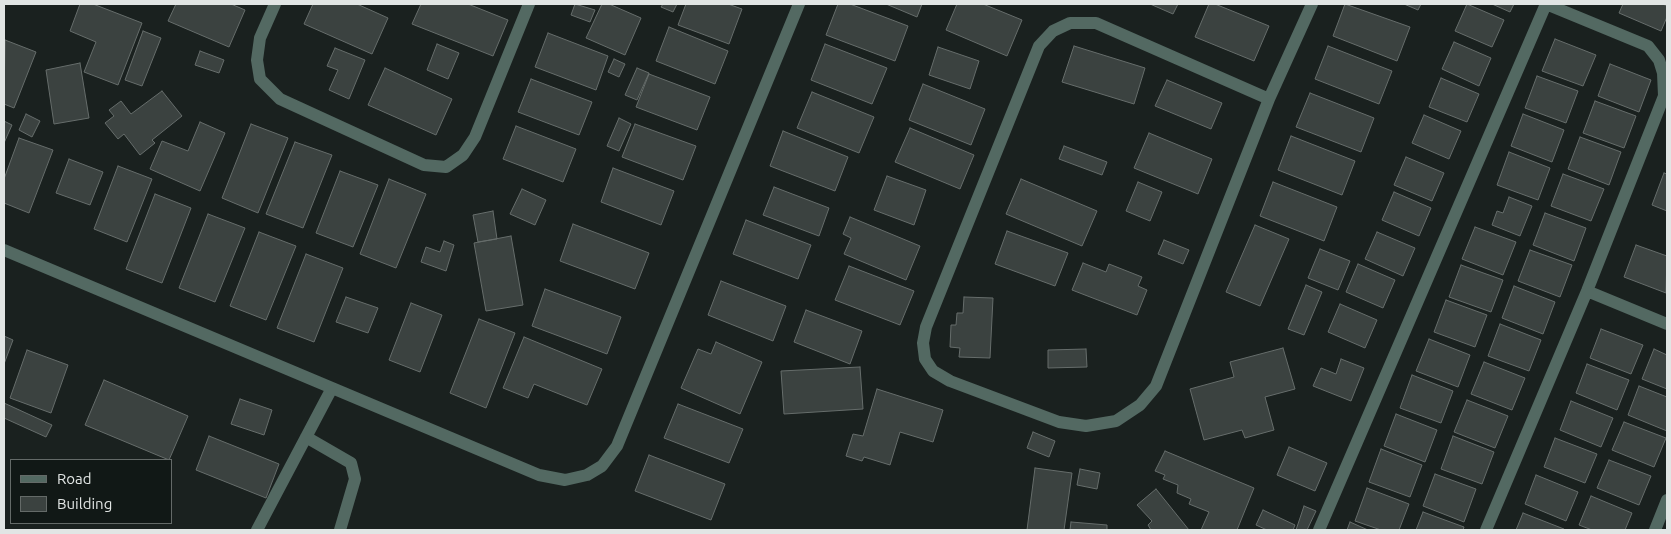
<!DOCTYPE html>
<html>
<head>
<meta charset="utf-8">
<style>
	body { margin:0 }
	#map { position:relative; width:1671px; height:534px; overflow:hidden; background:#1a211f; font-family:Ubuntu,sans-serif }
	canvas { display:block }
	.frame { position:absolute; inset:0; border:5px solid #e1e5e4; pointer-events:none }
	.legend { position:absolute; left:10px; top:459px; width:162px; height:65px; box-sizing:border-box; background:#111816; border:1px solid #646a68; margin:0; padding:6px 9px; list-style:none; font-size:15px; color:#e1e5e4 }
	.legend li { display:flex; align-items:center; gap:10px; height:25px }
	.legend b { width:25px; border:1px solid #646a68 }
</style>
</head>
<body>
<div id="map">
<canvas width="1671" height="534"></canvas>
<div class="frame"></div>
<ul class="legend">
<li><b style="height:6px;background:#536962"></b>Road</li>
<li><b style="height:14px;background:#3b4240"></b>Building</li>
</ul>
</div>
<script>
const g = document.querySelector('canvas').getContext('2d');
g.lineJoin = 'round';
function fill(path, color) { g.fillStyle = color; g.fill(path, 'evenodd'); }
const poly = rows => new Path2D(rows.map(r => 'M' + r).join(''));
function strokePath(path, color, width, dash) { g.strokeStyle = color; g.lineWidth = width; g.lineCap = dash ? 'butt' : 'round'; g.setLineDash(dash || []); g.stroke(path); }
const building = poly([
	[80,4,93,4,142,23,118,85,84,72,96,42,70,31,80,4],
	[176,4,231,4,245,10,229,47,168,21,176,4],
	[313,4,357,4,388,18,372,54,304,24,313,4],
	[421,4,468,4,508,20,493,56,412,24,421,4],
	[575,4,595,10,590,22,571,15,575,4],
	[602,4,609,4,641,18,625,55,586,38,602,4],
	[663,4,677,4,673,12,661,7,663,4],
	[686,4,728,4,742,9,729,44,678,25,686,4],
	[838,4,850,4,908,26,895,61,826,35,838,4],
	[886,4,922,4,917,17,886,4],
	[957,4,983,4,1022,20,1007,56,946,30,957,4],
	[1150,4,1178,4,1173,14,1150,4],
	[1209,4,1215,4,1269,26,1254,61,1195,37,1209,4],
	[1345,4,1410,27,1397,61,1333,36,1345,4],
	[1404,4,1421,4,1418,10,1404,4],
	[1467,4,1504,20,1492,47,1455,31,1467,4],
	[1492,4,1514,4,1510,12,1492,4],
	[1623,4,1663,4,1667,6,1667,17,1661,31,1619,13,1623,4],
	[669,27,728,51,715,84,656,61,669,27],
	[143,31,161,38,142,86,125,80,143,31],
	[548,33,608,56,596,90,535,67,548,33],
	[1555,39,1596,55,1583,86,1542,71,1555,39],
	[5,40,36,52,14,108,4,104,5,40],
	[1454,42,1491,58,1479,86,1442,69,1454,42],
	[437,44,459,53,448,79,427,70,437,44],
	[825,44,887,68,872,104,811,80,825,44],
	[1074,46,1145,68,1134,104,1062,82,1074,46],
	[1328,46,1392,71,1379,104,1315,79,1328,46],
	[938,47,979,61,970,89,929,75,938,47],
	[335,48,365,60,349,99,329,90,338,70,327,66,335,48],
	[200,51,224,60,219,73,195,65,200,51],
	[614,59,625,64,619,77,608,72,614,59],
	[80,63,89,118,54,124,46,70,80,63],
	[1610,64,1651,80,1639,112,1598,96,1610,64],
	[385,68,452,99,436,135,368,105,385,68],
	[637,68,649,73,637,100,625,95,637,68],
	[649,74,710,97,697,130,636,107,649,74],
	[1537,76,1578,91,1566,123,1525,108,1537,76],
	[1441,78,1479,94,1467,122,1429,107,1441,78],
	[531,79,592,102,579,135,518,112,531,79],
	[1167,80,1222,103,1211,129,1155,106,1167,80],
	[923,84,985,109,971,145,909,120,923,84],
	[162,91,182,116,152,140,155,143,140,155,124,134,118,139,105,123,114,116,109,110,121,101,131,114,162,91],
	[812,92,874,117,859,153,797,128,812,92],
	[1310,93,1374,118,1361,152,1296,127,1310,93],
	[1595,101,1636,116,1624,148,1583,133,1595,101],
	[26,114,40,121,32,137,19,130,26,114],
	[1523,114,1564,130,1552,162,1511,146,1523,114],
	[1424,115,1461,131,1449,159,1412,143,1424,115],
	[619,118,631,124,619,151,607,146,619,118],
	[4,121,12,125,4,143,4,121],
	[200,122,225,133,200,191,150,169,162,141,188,151,200,122],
	[251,124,288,138,258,213,222,198,251,124],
	[635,124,696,146,683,180,622,157,635,124],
	[516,126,576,149,563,182,503,159,516,126],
	[910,128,974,155,960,189,895,162,910,128],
	[783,131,848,157,835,191,770,166,783,131],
	[1149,133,1212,159,1198,194,1134,168,1149,133],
	[1291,136,1355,161,1342,195,1278,170,1291,136],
	[1580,137,1621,152,1609,185,1568,169,1580,137],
	[19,138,53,150,29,213,4,203,4,179,19,138],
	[295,142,332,155,303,228,266,214,295,142],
	[1064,146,1107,162,1102,175,1059,159,1064,146],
	[1509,152,1550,168,1538,200,1497,185,1509,152],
	[1406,157,1444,173,1432,201,1394,185,1406,157],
	[69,159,103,172,90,205,56,193,69,159],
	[118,166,152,179,127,242,94,229,118,166],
	[613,168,674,191,661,225,601,202,613,168],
	[340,171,378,185,353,247,316,233,340,171],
	[1664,173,1667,174,1667,211,1652,205,1664,173],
	[1563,174,1604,189,1591,221,1551,206,1563,174],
	[887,176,926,190,914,225,874,210,887,176],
	[389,179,426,194,396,268,360,254,389,179],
	[1021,179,1097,211,1082,246,1006,214,1021,179],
	[1138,182,1162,192,1150,221,1126,211,1138,182],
	[1273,182,1337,207,1324,241,1260,216,1273,182],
	[774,187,829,208,819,236,763,215,774,187],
	[522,189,546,200,535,225,510,214,522,189],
	[1394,192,1431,208,1419,236,1382,220,1394,192],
	[155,194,191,208,162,283,126,269,155,194],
	[1509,197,1532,206,1520,236,1492,225,1497,211,1503,213,1509,197],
	[493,211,497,239,478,242,473,215,493,211],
	[1545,213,1586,228,1574,261,1533,245,1545,213],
	[208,214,245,228,215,302,179,288,208,214],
	[850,217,920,246,906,280,844,254,851,238,843,234,850,217],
	[746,220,811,245,798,279,733,254,746,220],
	[573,224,649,253,635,289,560,261,573,224],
	[1255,225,1289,239,1260,306,1226,292,1255,225],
	[1475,227,1516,242,1503,275,1462,259,1475,227],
	[1007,231,1068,253,1055,286,995,264,1007,231],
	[259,232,296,246,266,320,230,306,259,232],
	[1377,232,1415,248,1403,276,1365,259,1377,232],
	[511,236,523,305,486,311,474,243,511,236],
	[1164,240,1189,250,1183,264,1158,254,1164,240],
	[444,241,454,245,446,271,421,262,426,247,440,252,444,241],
	[1636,245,1667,256,1666,293,1624,277,1636,245],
	[1320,249,1350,261,1338,290,1308,278,1320,249],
	[1530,250,1572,265,1560,297,1518,281,1530,250],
	[306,254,343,268,314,342,277,328,306,254],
	[1083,263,1106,272,1109,264,1142,277,1138,286,1147,290,1137,315,1072,290,1083,263],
	[1358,264,1395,280,1383,308,1346,292,1358,264],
	[1461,265,1503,280,1491,312,1449,297,1461,265],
	[849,266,914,291,900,325,835,300,849,266],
	[721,281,786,306,773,341,708,315,721,281],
	[1306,285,1322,292,1304,335,1288,329,1306,285],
	[1514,286,1555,302,1543,334,1502,318,1514,286],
	[545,289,621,317,607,354,532,326,545,289],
	[346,297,378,308,368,333,336,322,346,297],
	[964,297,993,298,990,358,959,357,960,348,950,347,951,325,956,325,957,313,963,313,964,297],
	[1446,300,1487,315,1475,347,1434,332,1446,300],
	[411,303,442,315,420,372,389,360,411,303],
	[1340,304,1377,320,1365,348,1328,332,1340,304],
	[806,310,862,331,850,364,794,342,806,310],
	[479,319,515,333,486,408,450,393,479,319],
	[1500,324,1541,340,1529,371,1488,356,1500,324],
	[1601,329,1643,345,1631,374,1590,358,1601,329],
	[4,336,13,340,4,364,4,336],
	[524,337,602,369,587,405,534,384,528,398,503,388,524,337],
	[1429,339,1470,355,1458,387,1416,371,1429,339],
	[716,342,762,362,740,414,681,388,698,349,711,354,716,342],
	[1283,348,1295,389,1265,397,1274,430,1245,438,1242,430,1204,440,1190,389,1234,377,1230,362,1283,348],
	[1086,349,1087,367,1048,368,1048,350,1086,349],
	[1654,349,1667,355,1667,389,1642,379,1654,349],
	[27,350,68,365,51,413,10,398,27,350],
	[1341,359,1364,368,1351,401,1313,386,1321,368,1336,374,1341,359],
	[1484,362,1525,378,1512,410,1471,394,1484,362],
	[1587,364,1629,380,1617,410,1576,393,1587,364],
	[860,367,863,409,784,414,781,371,860,367],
	[1412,375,1453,391,1441,423,1400,408,1412,375],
	[104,380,188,416,169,460,85,425,104,380],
	[1639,386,1667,397,1667,431,1628,415,1639,386],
	[877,389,943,410,933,442,900,432,890,465,864,457,862,461,846,456,853,434,863,436,877,389],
	[240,399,272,410,264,435,231,424,240,399],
	[1467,400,1508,416,1495,448,1454,432,1467,400],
	[1571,401,1613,418,1601,447,1560,430,1571,401],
	[4,403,52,425,46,437,4,418,4,403],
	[678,404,743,429,729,463,664,438,678,404],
	[1396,414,1437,430,1425,462,1384,446,1396,414],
	[1624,422,1666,438,1654,467,1612,450,1624,422],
	[1033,432,1055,441,1049,457,1027,448,1033,432],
	[209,436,279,464,266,498,196,470,209,436],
	[1453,436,1494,452,1482,484,1441,469,1453,436],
	[1555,438,1597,454,1585,483,1544,467,1555,438],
	[1289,447,1327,463,1315,491,1277,475,1289,447],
	[1381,449,1422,465,1410,497,1369,482,1381,449],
	[1165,451,1254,488,1237,530,1201,530,1209,512,1189,504,1191,499,1177,493,1178,485,1163,479,1165,475,1155,471,1165,451],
	[649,455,725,484,711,520,635,491,649,455],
	[1609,460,1651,476,1639,505,1597,488,1609,460],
	[1035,468,1072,473,1064,530,1027,530,1035,468],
	[1080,469,1100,473,1097,489,1077,485,1080,469],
	[1435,474,1476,489,1464,522,1423,506,1435,474],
	[1536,475,1578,492,1566,521,1525,504,1536,475],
	[1367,488,1409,504,1399,530,1381,530,1355,521,1367,488],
	[1156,489,1189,530,1151,530,1148,525,1152,521,1137,505,1156,489],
	[1591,496,1632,513,1625,530,1592,530,1579,525,1591,496],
	[1304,506,1316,511,1307,530,1296,530,1304,506],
	[1263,510,1295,525,1293,530,1267,530,1256,525,1263,510],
	[1423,512,1464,527,1463,530,1416,530,1423,512],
	[1523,513,1564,529,1564,530,1516,530,1523,513],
	[1071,522,1107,525,1107,530,1070,530,1071,522],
	[1350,522,1368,530,1347,530,1350,522]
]);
fill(building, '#3b4240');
strokePath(building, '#666d6b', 1);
strokePath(poly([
	[275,4,260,38,257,60,260,79,280,99,424,165,446,167,463,155,475,137,529,4],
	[1269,99,1096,23,1070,23,1053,31,1039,46,926,327,923,343,925,359,933,371,950,381,1059,422,1086,426,1116,421,1140,405,1156,386,1269,99,1312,4],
	[4,250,539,475,565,480,587,475,602,466,617,446,799,4],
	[1587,291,1667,324],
	[306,437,351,463,355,479,340,530],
	[257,530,332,388],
	[1319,530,1546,4],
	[1486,530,1587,291,1664,96,1663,73,1659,60,1648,46,1546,4],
	[1655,530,1667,500]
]), '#536962', 12);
</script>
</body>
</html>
